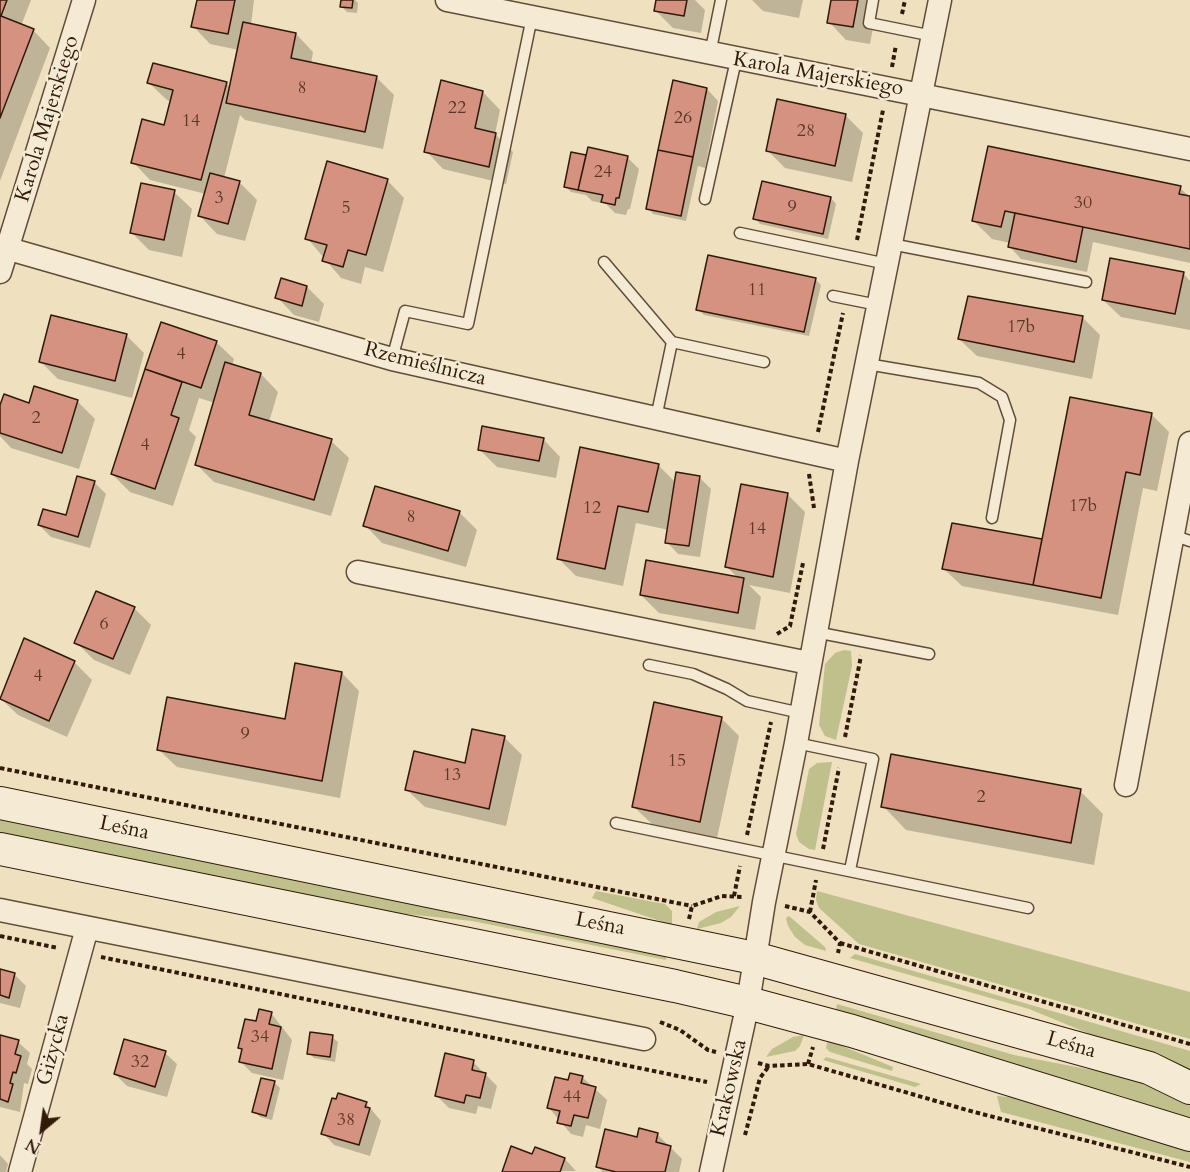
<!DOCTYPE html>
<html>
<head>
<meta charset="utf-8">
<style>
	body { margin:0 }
	#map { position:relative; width:1190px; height:1172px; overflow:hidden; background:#efe0bf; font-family:Cardo,serif }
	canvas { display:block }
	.north { position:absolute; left:12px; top:1100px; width:60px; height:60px; -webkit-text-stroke:4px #f5ebd5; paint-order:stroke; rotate:209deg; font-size:16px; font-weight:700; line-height:24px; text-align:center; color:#311a0a }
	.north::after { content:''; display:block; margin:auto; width:21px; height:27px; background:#311a0a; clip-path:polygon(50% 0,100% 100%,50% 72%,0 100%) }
</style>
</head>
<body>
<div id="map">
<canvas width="1190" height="1172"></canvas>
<div class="north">N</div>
</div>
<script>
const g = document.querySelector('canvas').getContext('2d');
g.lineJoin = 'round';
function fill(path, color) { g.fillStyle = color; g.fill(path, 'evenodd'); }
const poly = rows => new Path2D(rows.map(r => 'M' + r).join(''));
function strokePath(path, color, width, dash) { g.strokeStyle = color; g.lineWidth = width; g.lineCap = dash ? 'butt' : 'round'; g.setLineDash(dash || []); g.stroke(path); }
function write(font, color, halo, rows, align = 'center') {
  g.font = font + ' Cardo,serif'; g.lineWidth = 5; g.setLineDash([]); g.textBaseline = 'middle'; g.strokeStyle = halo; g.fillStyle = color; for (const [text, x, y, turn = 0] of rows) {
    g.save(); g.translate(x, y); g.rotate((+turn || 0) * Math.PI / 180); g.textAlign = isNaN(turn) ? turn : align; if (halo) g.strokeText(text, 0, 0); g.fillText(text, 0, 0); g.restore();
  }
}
fill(poly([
	[844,650,851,651,852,666,836,740,825,736,819,725,825,664,835,653],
	[832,762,815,850,809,849,799,842,796,834,809,769,817,763],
	[0,819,667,952,666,960,472,921,368,910,0,838],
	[596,891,665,904,672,911,672,925,592,898],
	[817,891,1190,992,1190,1039,859,944,819,908,816,900],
	[740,906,731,917,721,923,697,929,699,922,716,912],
	[789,916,825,947,826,951,805,945,795,937,788,926,786,918],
	[855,954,1190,1051,1190,1075,1029,1009,850,958],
	[837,1004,1014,1055,1092,1070,1151,1084,1190,1101,1190,1122,1125,1097,835,1014],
	[804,1035,800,1046,795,1051,766,1057,772,1049,793,1037],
	[828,1040,893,1067,892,1071,830,1052,826,1048],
	[826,1057,921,1084,915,1087,823,1060],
	[997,1096,1019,1098,1190,1147,1190,1162,1001,1112]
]), '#c0c08d');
fill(poly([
	[0,0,31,0,21,26,33,30,50,48,0,181],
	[198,0,254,0,251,25,296,34,313,52,311,64,376,77,394,95,383,149,245,120,240,115,224,178,239,182,257,200,245,241,217,234,200,216,206,194,150,180,133,162,165,127,172,102,167,100,149,83,226,83,231,88,239,50,210,44,193,26],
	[343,0,355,0,358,3,357,13,347,12,342,7],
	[657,0,695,0,705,10,701,33,673,28,656,11],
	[752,0,803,0,799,18,763,11],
	[833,0,878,0,870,44,846,40,829,22],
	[707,89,718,101,705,168,698,166,686,221,653,214,648,208],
	[483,92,500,110,495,134,513,152,506,184,443,169,426,151],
	[845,115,863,133,852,182,785,168,768,151],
	[989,148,1180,188,1190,197,1190,263,1093,242,1087,272,1021,259,1010,247,1010,243,992,239,974,221],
	[572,154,587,157,627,157,639,169,630,209,628,209,626,215,615,213,606,204,592,201,586,195,571,192,565,186],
	[387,180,404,198,383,272,365,267,361,284,341,278,307,238],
	[763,183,831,198,836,204,828,239,760,224,755,218],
	[174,192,192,209,182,257,149,250,132,233],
	[1183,273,1190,281,1190,330,1121,317,1103,300],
	[815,279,821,285,809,336,704,315,698,309],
	[307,287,324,304,319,322,294,315,277,297],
	[1082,317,1100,335,1092,379,977,356,959,339],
	[162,324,216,342,234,359,232,366,261,374,278,392,269,422,331,441,349,458,331,516,214,482,197,465,215,403,199,398,189,430,196,437,173,506,130,492,112,474],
	[126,335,144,353,132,398,58,379,41,362],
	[35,388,78,402,95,419,79,469,11,448,0,436,0,410,30,404],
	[1151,414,1169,432,1157,491,1143,488,1118,615,962,586,944,569,953,524,1043,541],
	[543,439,560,457,556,478,497,467,479,449],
	[658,465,676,483,699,477,711,489,700,557,678,554,667,542,669,530,636,523,623,586,576,576,558,558],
	[94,482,106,494,90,548,51,537,39,525,67,517],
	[788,495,805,512,790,593,749,585,761,597,755,630,659,613,641,595,739,579,727,567],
	[459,512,477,530,466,567,382,543,365,525],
	[134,608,151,625,130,675,94,660,76,642],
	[25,640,74,662,92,680,67,737,18,715,0,698],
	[342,673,359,691,340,798,177,767,159,750,286,721],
	[721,718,739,736,717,838,652,824,634,807],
	[505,738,522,755,506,826,425,807,407,790,466,764],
	[1080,791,1103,814,1094,865,906,830,883,806],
	[0,971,14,974,26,986,20,1008,0,1003],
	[271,1013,292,1040,283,1080,252,1073,241,1062,243,1051,240,1048,257,1023],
	[0,1037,18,1042,30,1053,27,1064,32,1069,28,1084,24,1083,20,1112,0,1107],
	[332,1037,338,1042,335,1062,314,1058,309,1053],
	[165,1053,177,1064,167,1097,127,1086,115,1074],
	[473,1062,497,1086,491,1109,478,1106,476,1114,449,1108,437,1096],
	[582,1077,607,1100,600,1129,586,1125,583,1137,571,1134,549,1108,569,1082],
	[262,1080,275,1083,280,1088,272,1120,260,1117,254,1111],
	[366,1103,381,1121,370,1156,334,1145,323,1133],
	[657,1134,682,1159,679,1172,603,1172,597,1166],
	[0,1155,8,1164,6,1172,0,1172],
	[533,1156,565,1159,576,1171,504,1172]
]), '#0003');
const building = poly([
	[0,0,7,0,1,16,34,29,0,118,0,0],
	[197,0,235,0,228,34,191,27,197,0],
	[341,0,353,0,352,8,340,7,341,0],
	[656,0,687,0,684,16,654,11,656,0],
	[831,0,858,0,853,27,827,23,831,0],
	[243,22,296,33,291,58,377,76,365,132,226,103,243,22],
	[153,63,227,82,201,180,131,163,142,119,164,125,173,90,147,83,153,63],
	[441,80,483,91,475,128,496,133,489,167,424,152,441,80],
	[673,80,707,88,693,157,658,150,673,80],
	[777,99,846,114,835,166,766,151,777,99],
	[988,146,1181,186,1179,194,1190,196,1190,249,1005,211,1001,227,972,221,988,146],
	[588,147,628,156,619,198,616,198,615,205,601,202,603,195,578,190,588,147],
	[658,150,693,157,681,216,646,209,658,150],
	[571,152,586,155,578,190,564,187,571,152],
	[327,161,388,179,366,255,348,250,343,267,322,261,327,245,305,239,327,161],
	[210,173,240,181,228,224,198,216,210,173],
	[762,181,831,197,823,234,753,219,762,181],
	[141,183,175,190,164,240,130,233,141,183],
	[1015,213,1083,227,1076,262,1008,247,1015,213],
	[708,255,816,278,804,332,696,310,708,255],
	[1110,258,1184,272,1175,314,1102,300,1110,258],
	[281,278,307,286,302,306,275,298,281,278],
	[968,296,1083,316,1074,362,958,339,968,296],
	[51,315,127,334,115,381,39,362,51,315],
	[161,322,217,341,201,388,145,369,161,322],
	[225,362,261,373,249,415,332,439,314,500,195,465,225,362],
	[145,369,182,382,171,415,179,418,155,489,111,474,145,369],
	[34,386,78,400,62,453,0,433,0,405,4,394,29,403,34,386],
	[1070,397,1152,413,1140,475,1126,472,1101,598,1033,585,1070,397],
	[482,426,544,438,539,461,478,450,482,426],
	[580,447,659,464,648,512,618,506,605,569,557,559,580,447],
	[676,472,700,476,689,546,665,543,676,472],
	[77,476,95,481,78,537,38,525,43,509,66,515,77,476],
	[741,484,788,493,773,577,725,567,741,484],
	[375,486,460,511,448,551,363,526,375,486],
	[952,523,1042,539,1033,585,942,569,952,523],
	[646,560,744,578,738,613,640,595,646,560],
	[96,591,135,607,113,659,74,643,96,591],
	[24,638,75,661,49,721,0,699,24,638],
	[295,663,342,672,322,781,157,750,167,697,285,719,295,663],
	[654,702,722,717,700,822,632,807,654,702],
	[472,729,505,736,489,809,405,790,414,751,465,763,472,729],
	[891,754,1081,789,1071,843,881,807,891,754],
	[0,969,15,973,9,998,0,995,0,969],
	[259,1009,272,1012,269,1024,281,1027,272,1069,239,1062,242,1049,238,1048,245,1019,256,1021,259,1009],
	[310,1032,333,1035,330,1057,307,1054,310,1032],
	[0,1035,19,1040,15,1054,21,1056,16,1073,13,1072,10,1083,13,1084,8,1102,0,1099,0,1035],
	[124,1039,166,1051,155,1087,114,1074,124,1039],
	[445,1053,474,1060,472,1070,486,1073,480,1098,466,1095,464,1103,435,1096,445,1053],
	[570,1073,583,1076,581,1083,596,1087,588,1118,574,1115,571,1126,557,1123,560,1111,547,1108,555,1077,568,1080,570,1073],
	[261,1078,275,1081,266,1116,252,1112,261,1078],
	[338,1093,367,1102,365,1107,370,1108,359,1145,321,1134,332,1098,336,1099,338,1093],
	[639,1128,658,1133,656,1142,671,1146,665,1172,616,1172,596,1167,605,1129,637,1137,639,1128],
	[511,1146,532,1154,535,1147,565,1158,560,1172,502,1172,511,1146]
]);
fill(building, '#d59280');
strokePath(building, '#311a0a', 1.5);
const service = poly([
	[873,0,869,23,933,36],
	[710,54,721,0],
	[705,199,736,60],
	[740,233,887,264],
	[891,244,1086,282],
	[604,262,672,342],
	[833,296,878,305],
	[392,359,405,311,468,324,532,17],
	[867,364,979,383,1002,397,1010,420,992,518],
	[656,418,672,342,764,362],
	[1172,535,1190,541],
	[815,632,929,654],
	[649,665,693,674,727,689,747,701,801,713],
	[796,743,873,759,850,870],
	[616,823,1028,908]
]);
const minor = poly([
	[447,0,1190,149],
	[9,249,392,359,847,461],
	[0,272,84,0],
	[358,572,809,663],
	[1126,785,1190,443],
	[0,910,644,1039],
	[20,1172,87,928],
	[711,1172,748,1003,764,902,796,743,847,461,940,0]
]);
const secondary = poly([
	[0,803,754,958,1149,1068,1190,1088],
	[0,849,675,986,748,1003,852,1031,1190,1135]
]);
strokePath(service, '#604c37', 13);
strokePath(minor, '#604c37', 25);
strokePath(secondary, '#311a0a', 34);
strokePath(poly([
	[902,14,905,0],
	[892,67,896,45],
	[857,240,883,110],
	[818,432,843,313],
	[809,474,814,508],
	[777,634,790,626,803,563],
	[845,737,861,656],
	[0,768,692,906],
	[747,835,771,722],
	[823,849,839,768],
	[734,896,740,866],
	[785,906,810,912,840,943,838,953],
	[810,912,816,880],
	[689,919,692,906,722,896,742,897],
	[0,936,58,948],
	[840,943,1190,1044],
	[101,957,707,1082],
	[660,1022,680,1030,708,1050,716,1052],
	[758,1063,769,1066,808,1064,974,1112,1190,1167],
	[808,1064,813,1047],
	[745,1135,760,1078,769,1066]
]), '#311a0a', 4, [4.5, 3]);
strokePath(service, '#f5ebd5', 10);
strokePath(minor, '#f5ebd5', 22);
strokePath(secondary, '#f5ebd5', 32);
write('18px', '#5a3828', null, [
	["8",302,89],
	["22",457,109],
	["26",683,119],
	["14",191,122],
	["28",806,132],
	["24",603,173],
	["3",219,199],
	["30",1083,204],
	["9",792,208],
	["5",346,209],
	["11",757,291],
	["17b",1021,328],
	["4",181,355],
	["2",36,419],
	["4",145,446],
	["17b",1083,507],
	["12",592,509],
	["8",411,518],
	["14",757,530],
	["6",104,625],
	["4",38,677],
	["9",245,735],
	["15",677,762],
	["13",452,776],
	["2",981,798],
	["34",260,1038],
	["32",140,1063],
	["44",572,1098],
	["38",346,1121]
]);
write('21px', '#311a0a', '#f5ebd5', [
	["Karola Majerskiego",818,75,10],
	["Karola Majerskiego",48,119,-73],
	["Rzemieślnicza",425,365,14],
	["Leśna",124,829,12],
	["Leśna",600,925,11],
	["Leśna",1071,1046,16],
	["Giżycka",54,1050,-75],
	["Krakowska",730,1088,-77]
]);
</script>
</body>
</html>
